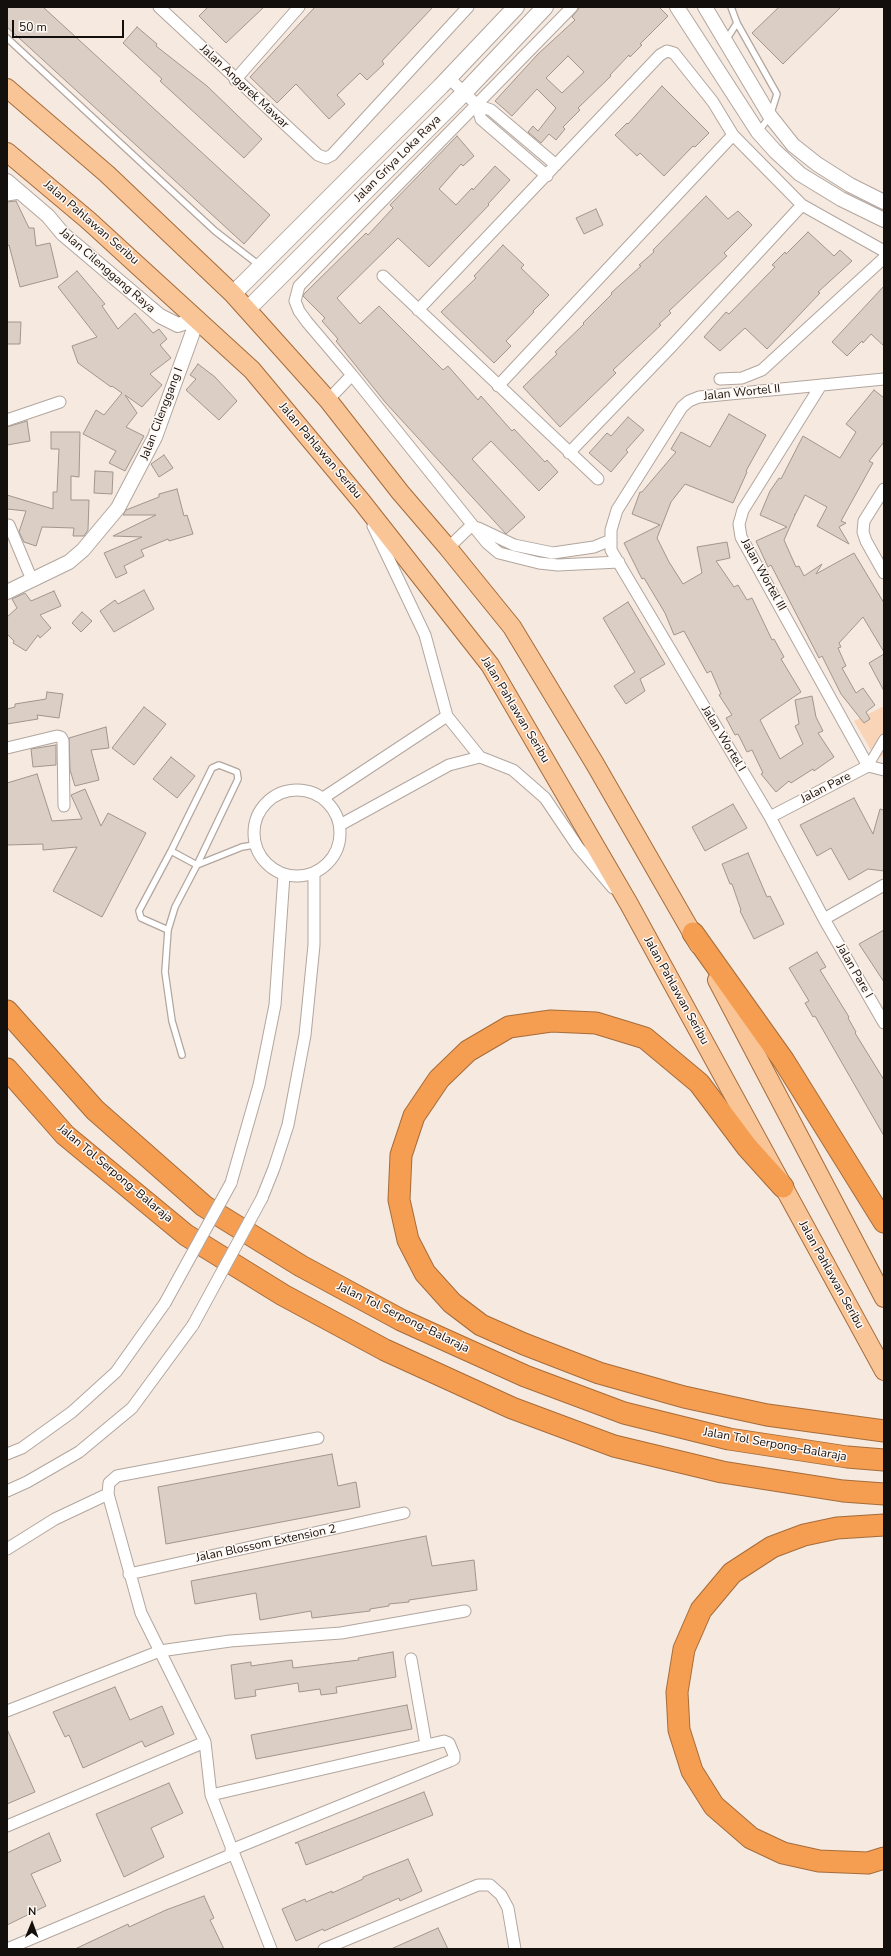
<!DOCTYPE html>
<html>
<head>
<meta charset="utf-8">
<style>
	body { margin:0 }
	#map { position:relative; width:891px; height:1956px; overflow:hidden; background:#f5e9e0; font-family:"Nunito Sans",sans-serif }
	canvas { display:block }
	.frame { position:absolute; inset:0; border:8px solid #130f0c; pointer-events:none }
	.north { position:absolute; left:12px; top:1904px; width:40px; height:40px; -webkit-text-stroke:3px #fff7f2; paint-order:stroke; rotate:1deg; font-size:11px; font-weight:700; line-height:16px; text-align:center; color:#130f0c }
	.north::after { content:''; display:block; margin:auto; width:14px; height:18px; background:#130f0c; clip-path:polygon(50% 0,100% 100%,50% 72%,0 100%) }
	.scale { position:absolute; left:12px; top:20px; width:112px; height:18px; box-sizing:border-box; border:2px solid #130f0c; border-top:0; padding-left:5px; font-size:12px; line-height:14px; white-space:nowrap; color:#130f0c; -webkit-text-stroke:3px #fff7f2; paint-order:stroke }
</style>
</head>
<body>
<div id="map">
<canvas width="891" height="1956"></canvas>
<div class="frame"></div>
<div class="north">N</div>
<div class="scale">50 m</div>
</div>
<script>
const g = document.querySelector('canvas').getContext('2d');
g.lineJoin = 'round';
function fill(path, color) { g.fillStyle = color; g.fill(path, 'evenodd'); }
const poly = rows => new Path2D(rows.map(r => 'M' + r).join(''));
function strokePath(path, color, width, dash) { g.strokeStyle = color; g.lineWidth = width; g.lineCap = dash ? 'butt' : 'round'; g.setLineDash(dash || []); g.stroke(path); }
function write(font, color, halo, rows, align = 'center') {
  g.font = font + ' "Nunito Sans",sans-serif'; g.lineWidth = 3; g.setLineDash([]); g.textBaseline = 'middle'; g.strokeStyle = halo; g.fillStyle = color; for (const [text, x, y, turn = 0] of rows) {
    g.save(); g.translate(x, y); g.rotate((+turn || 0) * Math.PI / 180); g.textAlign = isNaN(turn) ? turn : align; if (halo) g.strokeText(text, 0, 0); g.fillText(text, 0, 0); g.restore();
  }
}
fill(poly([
	[884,706,884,755,876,759,854,721]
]), '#f9d4b7');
const building = poly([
	[7,7,43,7,270,215,244,244,7,27,7,7],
	[208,7,264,7,226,43,199,16,208,7],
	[315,7,433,7,382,61,384,64,367,80,360,73,337,95,345,104,329,119,296,84,277,103,250,77,315,7],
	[580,7,659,7,668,16,640,44,642,45,630,57,629,55,610,75,611,76,578,108,580,110,563,127,565,129,556,140,549,134,541,143,528,132,533,126,538,131,556,108,537,89,512,116,495,101,538,54,575,20,572,17,580,7],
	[568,56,584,72,562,93,546,78,568,56],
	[779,7,841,7,783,64,752,33,779,7],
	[137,27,157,44,156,46,207,86,262,139,244,158,160,81,162,79,123,43,137,27],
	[662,86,709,133,695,147,693,146,664,176,640,153,637,156,615,135,627,123,628,124,662,86],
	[457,136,474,156,463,166,461,164,439,189,456,205,472,188,473,190,495,166,510,180,488,204,489,205,429,267,398,238,337,298,360,324,379,306,443,370,448,366,478,400,481,396,512,431,514,429,545,462,547,460,558,472,539,491,491,441,472,459,525,517,506,534,385,402,336,341,338,339,322,321,325,318,303,296,304,294,366,233,368,235,393,208,390,205,457,136],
	[706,196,728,219,738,211,752,225,724,253,727,256,669,311,671,313,659,324,661,325,613,370,616,373,560,427,523,387,557,354,555,352,584,324,583,323,612,294,611,293,641,266,639,265,654,252,653,250,706,196],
	[16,201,29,228,34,228,36,246,50,243,58,277,20,287,9,245,7,246,7,202,16,201],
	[596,209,603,225,584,234,576,218,596,209],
	[808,232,834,256,840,250,852,261,818,292,820,293,767,349,745,328,720,351,704,337,726,312,729,314,775,267,772,265,785,252,786,254,808,232],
	[503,245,524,265,521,268,549,295,533,311,534,312,506,341,511,346,494,363,441,312,476,278,474,276,503,245],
	[77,271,105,304,102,306,118,329,135,313,153,333,159,329,167,339,160,345,171,358,150,374,162,385,142,407,125,395,137,413,126,427,144,436,125,471,109,463,116,451,83,434,96,410,104,415,122,393,112,386,111,387,78,363,72,346,97,337,58,287,77,271],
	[884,286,884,346,871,334,863,343,862,341,847,356,832,342,884,286],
	[7,322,21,322,20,344,7,344,7,322],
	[198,364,215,377,237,401,219,420,186,390,196,379,190,375,198,364],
	[874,390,884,398,884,442,869,461,873,463,841,521,846,523,839,527,849,544,817,526,827,507,805,495,795,515,794,514,795,515,784,540,796,567,799,566,804,576,822,564,816,574,854,553,884,603,884,652,863,617,839,643,841,647,838,648,846,666,842,668,856,693,863,688,875,705,866,712,870,719,864,723,841,694,822,656,819,658,771,565,768,567,756,541,787,527,760,515,770,491,779,478,781,479,803,436,840,458,856,432,846,424,874,390],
	[729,414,766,435,746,471,747,472,733,503,685,484,671,502,657,538,669,562,683,584,702,573,697,547,727,542,730,558,716,561,734,587,738,585,747,600,752,598,772,640,774,639,784,657,781,659,801,692,760,720,780,759,803,744,795,726,799,724,795,700,812,696,816,717,823,731,818,733,834,757,814,771,813,769,791,783,789,781,776,792,761,774,763,773,752,750,747,752,738,734,735,735,726,718,732,715,719,695,721,694,711,671,707,673,684,631,674,635,665,613,644,578,642,579,624,543,660,525,632,514,640,492,642,492,676,452,671,449,681,432,710,447,729,414],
	[628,417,644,430,626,450,628,452,611,472,589,453,607,433,611,436,628,417],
	[27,421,30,441,7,445,7,427,27,421],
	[51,432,80,432,79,477,71,476,71,500,89,500,88,530,84,536,73,536,74,528,42,527,36,546,24,542,19,532,26,511,7,509,7,495,53,509,53,492,57,492,59,449,51,449,51,432],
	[164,455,173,468,159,477,151,464,164,455],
	[95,471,113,472,112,494,94,493,95,471],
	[177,489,184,516,187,515,193,534,169,541,168,539,141,550,144,556,124,566,127,573,116,578,104,553,142,537,113,536,156,515,123,515,126,510,159,497,159,494,177,489],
	[144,590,154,609,114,632,100,611,115,600,118,604,144,590],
	[54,591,61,606,40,615,51,628,40,638,38,635,26,651,13,643,14,641,7,634,7,617,17,608,12,599,25,593,31,601,54,591],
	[628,602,665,664,640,679,645,691,626,704,614,686,635,672,603,618,628,602],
	[82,612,92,621,81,632,72,623,82,612],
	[884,654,884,691,869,663,884,654],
	[47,692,63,694,59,718,37,715,38,719,7,724,7,709,15,707,15,704,46,699,47,692],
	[144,707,166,724,134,765,112,748,144,707],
	[106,727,109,748,91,750,99,780,75,786,70,770,69,738,106,727],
	[56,745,56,765,33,767,31,749,56,745],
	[171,757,195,776,177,798,153,779,171,757],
	[37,774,52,821,82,819,71,795,85,789,101,826,108,813,146,833,102,917,53,891,77,847,43,850,43,844,7,845,7,783,37,774],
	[854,798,873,834,880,809,884,810,884,871,868,869,849,880,831,848,817,856,800,825,854,798],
	[733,804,747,828,705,851,692,827,733,804],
	[748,853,767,897,770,896,784,924,754,939,740,911,741,910,732,884,730,884,722,864,748,853],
	[884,930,884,982,859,944,884,930],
	[817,952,826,967,820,970,849,1017,848,1018,856,1032,855,1033,884,1080,884,1136,815,1016,813,1017,805,1003,809,1001,789,968,817,952],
	[332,1454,338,1486,356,1482,360,1507,166,1544,158,1487,332,1454],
	[426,1536,432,1566,474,1560,477,1590,409,1600,409,1602,389,1604,389,1606,370,1609,370,1611,312,1618,311,1611,260,1620,256,1593,195,1604,191,1581,426,1536],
	[393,1652,396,1677,336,1687,337,1693,321,1695,320,1689,299,1692,298,1683,255,1690,256,1696,235,1699,231,1665,251,1662,251,1666,292,1660,293,1668,359,1660,358,1658,393,1652],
	[115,1687,130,1720,162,1706,174,1734,145,1747,142,1741,83,1768,69,1735,65,1737,53,1712,115,1687],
	[407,1705,412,1729,256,1759,251,1735,407,1705],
	[7,1729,35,1792,7,1804,7,1729],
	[169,1783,183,1813,151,1828,164,1857,124,1877,96,1814,169,1783],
	[424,1792,433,1815,306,1865,298,1843,295,1843,424,1792],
	[49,1833,61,1861,31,1874,46,1906,7,1925,7,1853,49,1833],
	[408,1859,422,1891,400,1901,399,1898,324,1931,323,1929,296,1941,282,1909,305,1899,306,1902,332,1891,332,1893,363,1879,363,1877,408,1859],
	[204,1896,214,1918,210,1920,224,1949,75,1949,128,1924,129,1927,166,1910,204,1896],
	[438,1928,448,1949,391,1949,438,1928]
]);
fill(building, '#dacec5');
strokePath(building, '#a1958d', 1);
const service = poly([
	[737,23,777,94,770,116,759,131],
	[7,38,215,231,259,265],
	[726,40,737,23,731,7],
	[168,930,141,918,139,911,171,851,212,768,219,765,237,772,238,779,197,865,171,851],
	[182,1055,172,1021,165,972,168,930,175,907,197,865,242,847,254,845]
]);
const pedestrian = poly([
	[868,766,884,739]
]);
const minor = poly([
	[159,7,318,155,326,158,332,155,468,7],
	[572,7,299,286,295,301,299,311,307,322,352,375,487,543,499,553,539,563,558,565,619,562],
	[449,78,477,105,491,110,556,165],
	[235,80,299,7],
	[477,105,481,119,547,176],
	[7,195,20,193],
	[383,276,598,479],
	[418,310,660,55,667,51,674,53,713,102,733,135,802,205,884,251],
	[720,379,742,378,762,370,884,258],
	[884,379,699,397,689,401,682,407,617,510,611,530,611,550,770,817,824,919,884,1023],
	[821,385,743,510,739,524,741,537,868,766],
	[498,386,733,135],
	[328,400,352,375],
	[7,420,60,402],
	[569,453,670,348,802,205],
	[884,489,864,521,863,532,866,541,884,573],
	[9,525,32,580],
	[373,526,425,635,447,716,480,757,513,770,545,798,578,847,613,888],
	[478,528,514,545,553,553,594,547,611,540],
	[448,548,472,525],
	[7,748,57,736,61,737,63,741,64,806],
	'254 833a43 43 0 1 1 86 0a43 43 0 1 1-86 0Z',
	[323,798,447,716],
	[770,817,868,766,884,770],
	[340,825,449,765,480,757],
	[824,919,884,885],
	[231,1183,259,1085,275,1005,284,875],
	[262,1198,274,1168,288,1125,305,1035,314,945,314,874],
	[7,1454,22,1448,72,1412,116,1372,165,1303],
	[7,1491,27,1482,79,1452,132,1408,193,1325],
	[108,1494,141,1613,205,1742,211,1795,271,1949],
	[7,1549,55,1519,108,1494,109,1483,117,1476,318,1438],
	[129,1574,404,1513],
	[411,1659,426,1745],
	[7,1711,160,1651,230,1641,341,1633,465,1611],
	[211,1795,444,1741,449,1743,454,1755,454,1759,450,1761,231,1850],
	[7,1826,205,1742],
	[7,1949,233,1854],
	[324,1949,478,1885,490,1885,501,1895,508,1908,515,1949]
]);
const tertiary = poly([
	[677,7,758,132,775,151,800,174,841,199,884,220],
	[705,7,770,116,793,145,817,164,850,185,884,202],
	[7,181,48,216,63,234,160,316,178,325,198,318],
	[7,592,69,562,83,550,118,508,155,437,198,318]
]);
const secondary = poly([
	[233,294,441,86,516,7],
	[248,309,458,99,545,7]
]);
const primary = poly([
	[7,88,107,174,233,294,328,400,400,492,448,548,512,627,595,764,699,945],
	[7,152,88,220,252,370,362,502,490,665,629,904,884,1371],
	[717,980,884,1298]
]);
const motorway = poly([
	[693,933,784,1061,884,1222],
	[7,1011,95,1110,204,1206,301,1266,401,1320,525,1376,624,1413,729,1439,847,1457,884,1460],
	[7,1069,65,1135,186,1235,283,1295,385,1350,512,1408,614,1446,722,1472,843,1491,884,1494],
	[783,1187,747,1147,699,1083,645,1038,596,1023,551,1021,509,1027,468,1051,439,1079,414,1116,401,1155,399,1200,408,1240,425,1273,452,1303,481,1325,524,1344,599,1373,684,1397,767,1415,884,1431],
	[884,1525,837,1528,804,1535,772,1547,732,1573,701,1610,684,1649,677,1692,679,1730,692,1771,714,1806,751,1838,783,1853,819,1861,868,1863,884,1858]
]);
strokePath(service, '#b2a69e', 8);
strokePath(pedestrian, '#b2a69e', 11);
strokePath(minor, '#b2a69e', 13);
strokePath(tertiary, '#b2a69e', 16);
strokePath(secondary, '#b2a69e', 18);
strokePath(primary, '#a66c3a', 20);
strokePath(motorway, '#a66c3a', 23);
strokePath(service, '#fff', 5.5);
strokePath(pedestrian, '#fff', 9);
strokePath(minor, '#fff', 11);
strokePath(tertiary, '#fff', 14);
strokePath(secondary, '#fff', 16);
strokePath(primary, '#f9c597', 18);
strokePath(motorway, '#f59e52', 21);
const minorBridge = poly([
	[165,1303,231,1183],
	[193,1325,262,1198]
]);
strokePath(minorBridge, '#b2a69e', 13, []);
strokePath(minorBridge, '#fff', 11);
write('12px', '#130f0c', '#fff7f2', [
	["Jalan Anggrek Mawar",244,87,43],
	["Jalan Griya Loka Raya",398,159,-45],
	["Jalan Pahlawan Seribu",91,223,41],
	["Jalan Cilenggang Raya",107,271,41],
	["Jalan Wortel II",742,393,-6],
	["Jalan Cilenggang I",162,414,-69],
	["Jalan Pahlawan Seribu",320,451,50],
	["Jalan Wortel III",763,575,61],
	["Jalan Pahlawan Seribu",515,710,59],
	["Jalan Wortel I",723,739,59],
	["Jalan Pare",826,788,-27],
	["Jalan Pare I",854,971,60],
	["Jalan Pahlawan Seribu",676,991,61],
	["Jalan Tol Serpong–Balaraja",115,1174,40],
	["Jalan Pahlawan Seribu",831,1275,61],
	["Jalan Tol Serpong–Balaraja",403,1318,26],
	["Jalan Tol Serpong–Balaraja",775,1445,10],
	["Jalan Blossom Extension 2",266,1544,-12]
]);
</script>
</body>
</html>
